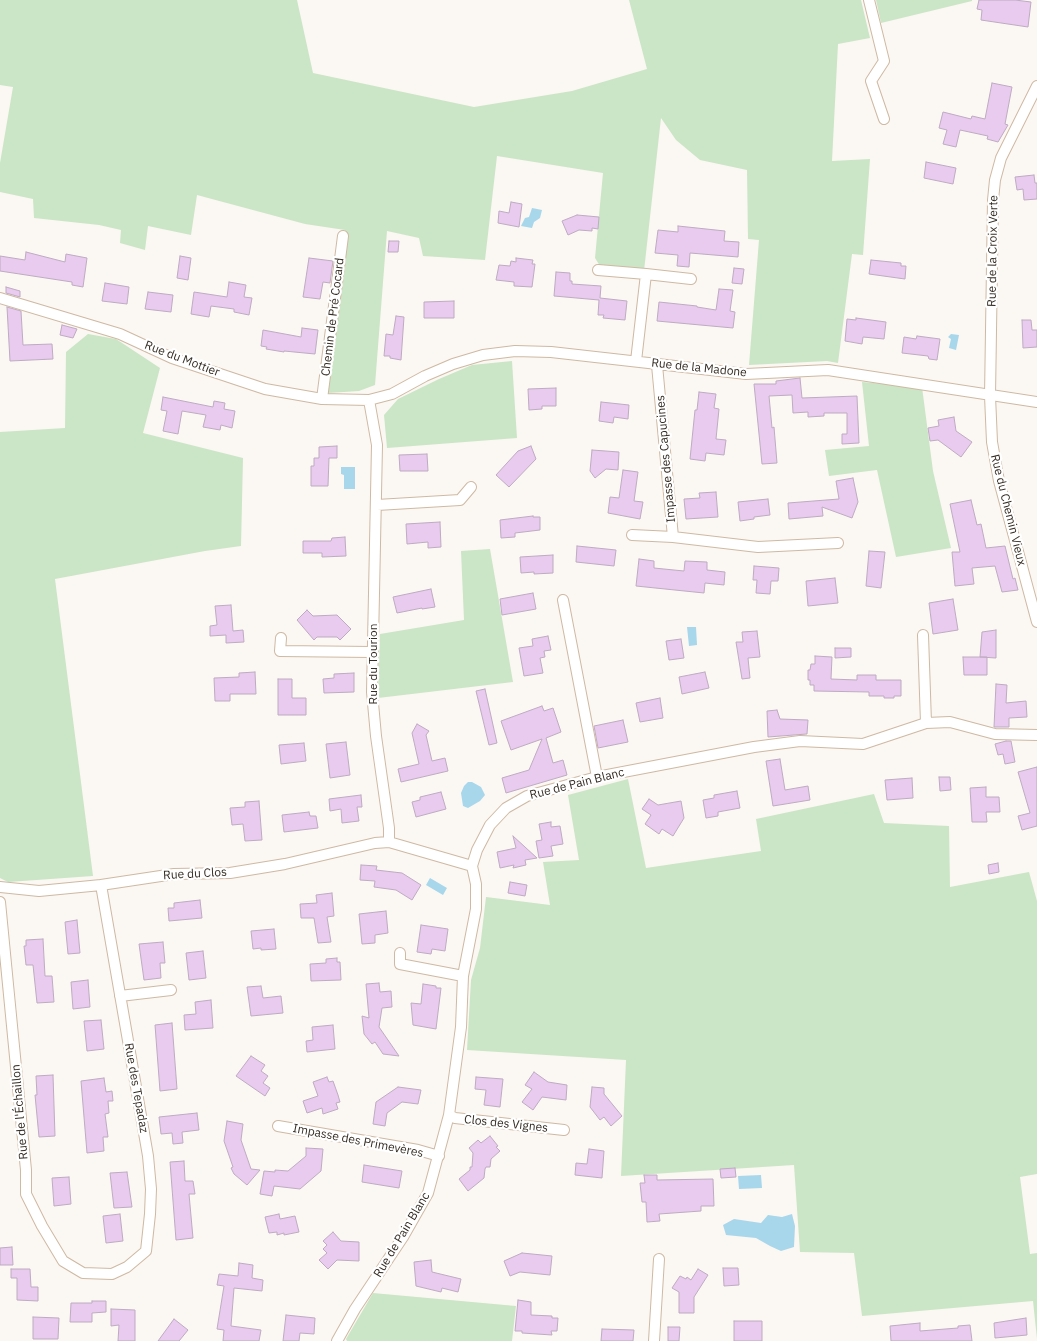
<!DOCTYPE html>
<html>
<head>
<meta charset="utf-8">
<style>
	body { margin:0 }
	canvas { display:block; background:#fbf7f2 }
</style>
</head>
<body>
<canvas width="1037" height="1341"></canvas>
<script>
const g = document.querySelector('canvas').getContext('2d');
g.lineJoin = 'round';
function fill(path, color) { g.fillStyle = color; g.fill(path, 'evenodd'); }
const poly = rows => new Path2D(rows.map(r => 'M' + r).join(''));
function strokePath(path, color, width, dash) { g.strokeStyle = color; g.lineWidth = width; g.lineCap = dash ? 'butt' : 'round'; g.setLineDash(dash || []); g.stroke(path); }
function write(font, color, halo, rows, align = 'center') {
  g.font = font + ' "IBM Plex Sans",sans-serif'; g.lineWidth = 4.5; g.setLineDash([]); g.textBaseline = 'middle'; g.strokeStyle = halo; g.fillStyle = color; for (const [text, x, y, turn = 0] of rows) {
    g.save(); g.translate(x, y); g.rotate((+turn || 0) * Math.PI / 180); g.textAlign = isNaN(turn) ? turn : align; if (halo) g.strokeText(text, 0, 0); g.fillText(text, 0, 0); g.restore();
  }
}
fill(poly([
	[0,0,297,0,313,73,474,107,572,91,647,69,629,0,861,0,870,38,838,44,832,161,870,159,863,255,852,254,838,363,827,361,749,365,759,240,748,239,747,170,700,160,676,140,661,118,644,271,600,266,595,258,603,173,497,156,485,260,423,256,419,238,387,231,375,385,359,391,328,393,345,230,305,224,197,195,191,235,148,226,145,250,120,243,121,230,99,225,34,218,33,199,0,192,0,163,13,87,0,85],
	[876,0,972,0,972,1,881,23],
	[88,334,116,339,160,368,143,433,243,458,241,546,205,551,55,579,93,876,8,882,0,878,0,432,65,428,66,352],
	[512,361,517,438,387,448,384,415,398,399,439,379,472,365],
	[862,382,922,387,933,471,951,548,896,557,877,470,829,476,825,450,869,446],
	[490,549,513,682,378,698,380,634,464,620,461,551],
	[628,779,646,868,761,851,756,819,874,794,884,823,949,826,950,887,1029,872,1037,901,1037,1174,1020,1177,1030,1254,1037,1253,1037,1339,1033,1301,862,1316,854,1253,800,1252,794,1165,621,1176,626,1060,467,1050,471,980,480,948,486,897,550,905,543,862,579,860,568,795],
	[373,1293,516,1306,512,1341,347,1341,346,1339]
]), '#cbe6c6');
fill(poly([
	[532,208,542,210,540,218,534,222,532,228,521,226,525,218,529,217],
	[951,334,959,335,956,350,949,348,951,339,948,337],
	[341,467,355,467,355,489,344,489,344,475,341,474],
	[687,627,696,627,697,645,689,646],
	[468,782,472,782,481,787,485,795,480,801,468,808,463,806,461,793,464,786],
	[430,878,447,888,443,895,426,885],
	[761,1175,762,1188,739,1189,738,1176],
	[792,1214,795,1226,794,1247,781,1251,770,1246,756,1238,726,1235,723,1225,734,1219,761,1223,768,1215,782,1217]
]), '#a8d7eb');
const building = poly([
	[979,0,1015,0,1031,2,1028,27,981,20,982,10,977,9,979,0],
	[992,83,1012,87,1005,124,1008,125,998,142,987,139,988,136,960,130,956,147,943,144,947,130,939,128,943,112,971,119,972,116,985,119,992,83],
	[926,162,956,168,953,184,924,178,926,162],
	[1034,175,1035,183,1037,183,1037,199,1024,200,1023,189,1017,190,1015,177,1034,175],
	[511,202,522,204,519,227,498,223,499,211,509,213,511,202],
	[577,215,599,217,598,229,592,228,592,231,579,230,568,235,562,221,577,215],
	[678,226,725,231,724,241,739,242,738,257,690,253,689,267,677,266,678,255,655,253,658,230,678,232,678,226],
	[389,241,399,241,398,252,388,252,389,241],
	[26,252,65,262,66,254,87,258,83,287,72,285,72,282,0,271,0,256,25,260,26,252],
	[180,256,191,258,188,280,177,278,180,256],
	[309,258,333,261,330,283,323,282,320,299,303,297,309,258],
	[516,258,533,260,532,264,535,264,532,287,514,286,514,282,496,280,499,265,510,266,511,261,516,262,516,258],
	[871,260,901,263,901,266,906,266,905,279,869,274,871,260],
	[734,268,744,269,742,284,732,283,734,268],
	[556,272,570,273,570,281,572,281,572,284,601,286,600,298,627,301,625,320,603,318,604,315,598,315,599,300,554,296,556,272],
	[229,282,246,285,244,297,252,298,249,315,234,312,234,309,211,306,209,317,191,314,194,292,227,297,229,282],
	[105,283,129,287,127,304,102,301,105,283],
	[6,287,20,291,20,297,6,293,6,287],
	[719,289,733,290,730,311,735,312,733,328,657,321,659,302,697,306,697,307,716,310,719,289],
	[148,292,173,295,171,312,145,309,148,292],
	[454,301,454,318,424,318,424,302,454,301],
	[7,307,21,311,23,345,52,344,53,359,10,361,7,307],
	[396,316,404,317,401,360,390,358,390,356,384,356,386,334,393,335,396,316],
	[856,318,886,322,884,339,863,337,862,344,845,341,847,319,856,320,856,318],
	[1022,320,1031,320,1032,330,1037,330,1037,347,1023,348,1022,320],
	[62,325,77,329,73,338,60,335,62,325],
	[302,328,318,330,315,354,284,351,284,352,266,349,267,347,261,346,263,330,301,337,302,328],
	[917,336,940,339,937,360,929,359,928,356,902,353,904,337,916,339,917,336],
	[800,378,802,398,857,396,859,443,842,444,842,434,847,434,847,413,824,413,824,416,808,417,808,412,793,413,792,395,769,396,772,428,774,427,777,463,762,464,754,384,776,384,776,381,800,378],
	[556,388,556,406,542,406,542,409,529,410,528,389,556,388],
	[699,392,716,394,714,408,719,409,716,439,726,440,724,455,706,453,705,461,690,459,695,410,697,410,699,392],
	[163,397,213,407,214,401,225,403,224,409,235,411,232,428,221,425,220,430,203,427,206,415,182,411,178,434,163,431,167,411,161,410,163,397],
	[601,402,629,405,628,419,614,417,613,423,599,421,601,402],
	[954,417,956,431,972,442,961,457,938,440,930,441,928,428,939,426,938,420,954,417],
	[337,446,337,458,329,458,328,486,311,486,311,466,314,466,314,458,319,458,319,447,337,446],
	[531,446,536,459,509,487,496,475,518,451,531,446],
	[592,450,619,452,618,470,606,469,595,478,590,471,592,450],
	[427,454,428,471,400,471,399,455,427,454],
	[623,470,638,472,634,501,643,502,640,519,608,513,610,497,619,498,623,470],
	[853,478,858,502,852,518,822,507,823,516,789,519,788,503,839,499,836,481,853,478],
	[716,492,718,517,686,519,684,499,700,498,699,493,716,492],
	[768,499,770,515,754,517,754,519,740,521,738,502,768,499],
	[971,500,977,525,981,524,986,548,1005,546,1013,579,1015,578,1018,590,1002,592,995,566,972,568,974,584,955,586,952,552,960,552,950,504,971,500],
	[533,516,533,517,540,517,540,530,515,533,515,537,501,538,500,520,533,516],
	[440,522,441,547,428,548,428,542,407,544,406,524,440,522],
	[345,537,346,556,322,557,322,553,303,553,303,541,331,541,332,538,345,537],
	[577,546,616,550,614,566,576,562,577,546],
	[869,551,885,552,881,588,866,586,869,551],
	[553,555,553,573,534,574,534,572,521,573,520,557,553,555],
	[639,559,654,561,654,568,684,571,685,561,707,562,707,570,725,572,724,585,705,583,704,593,636,586,639,559],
	[754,566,779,568,778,581,771,581,770,594,756,593,757,580,753,580,754,566],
	[835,578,838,603,808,606,806,581,835,578],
	[431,589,435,607,422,609,422,608,397,613,393,597,431,589],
	[533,593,536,609,502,615,500,599,533,593],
	[953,599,958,630,933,634,929,603,953,599],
	[231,605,233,631,243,630,244,642,226,643,226,635,210,636,210,626,217,625,215,606,231,605],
	[307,610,313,616,337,615,351,629,340,640,337,637,317,637,314,640,297,620,307,610],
	[996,630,996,658,980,657,982,632,996,630],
	[757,631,760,657,748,658,750,678,742,679,736,642,743,642,742,632,757,631],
	[548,636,551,650,544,651,545,657,540,658,543,673,524,676,519,648,533,646,532,639,548,636],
	[681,639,684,658,669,660,666,641,681,639],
	[835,648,851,648,851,657,835,658,835,648],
	[815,656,832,657,831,679,857,680,857,675,876,675,876,680,901,680,901,696,894,696,894,698,884,698,884,696,869,696,869,692,814,691,814,685,810,685,810,680,808,680,808,670,810,670,811,664,815,664,815,656],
	[963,657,987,657,987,675,964,675,963,657],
	[255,672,256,694,230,694,230,701,215,701,214,678,239,677,239,673,255,672],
	[705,672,709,688,682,694,679,677,705,672],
	[354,673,354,692,324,693,323,679,334,678,334,674,354,673],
	[278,679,292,679,292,698,306,698,306,715,278,715,278,679],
	[996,684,1007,685,1006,703,1026,701,1027,717,1009,718,1009,727,994,727,996,684],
	[485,689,497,743,489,745,476,691,485,689],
	[660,698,663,718,640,722,636,703,660,698],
	[542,706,544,711,553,708,561,732,546,738,553,763,563,760,567,775,506,793,502,778,529,770,542,739,511,750,501,721,542,706],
	[777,710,780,719,808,720,807,734,768,737,767,711,777,710],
	[623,720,628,742,598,748,594,726,623,720],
	[417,724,429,731,426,735,432,761,445,758,448,771,401,782,398,769,419,764,412,733,417,724],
	[1006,741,1011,741,1015,762,1005,764,1003,754,998,755,995,744,1006,741],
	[346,742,350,775,330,778,326,744,346,742],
	[304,743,306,761,281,764,279,745,304,743],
	[780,759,785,790,808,786,810,800,773,806,766,761,780,759],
	[1037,767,1037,826,1022,830,1018,816,1030,813,1018,772,1037,767],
	[939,777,950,777,951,790,940,791,939,777],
	[912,778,913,798,887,800,885,780,912,778],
	[986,787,986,797,999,797,1000,812,986,812,987,822,972,822,970,788,986,787],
	[737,791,740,808,718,812,718,816,706,818,703,800,714,798,714,795,737,791],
	[441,792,446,809,416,817,412,802,420,800,420,797,441,792],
	[361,795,362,807,357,807,359,821,342,823,341,809,330,811,329,799,361,795],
	[649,799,658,805,681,801,684,818,673,836,662,829,659,834,645,824,651,815,642,809,649,799],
	[259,801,262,840,245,841,243,824,232,825,230,808,245,807,245,802,259,801],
	[309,812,310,816,316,816,318,828,284,832,282,815,309,812],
	[551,822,551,827,560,826,563,844,551,846,553,856,539,858,536,841,542,840,539,824,551,822],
	[513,836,537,858,525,860,526,865,513,868,514,865,500,868,497,852,516,848,513,836],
	[998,863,999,872,989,874,988,865,998,863],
	[361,865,377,866,376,870,402,873,421,885,412,900,396,890,374,887,375,881,360,880,361,865],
	[510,882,527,885,525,896,508,893,510,882],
	[332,893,334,916,327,917,331,942,318,943,314,918,301,918,300,904,317,903,316,895,332,893],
	[200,900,202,918,169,921,168,908,174,908,174,903,200,900],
	[386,911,388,933,375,935,375,943,362,944,359,914,386,911],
	[77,920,80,953,68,954,65,922,77,920],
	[421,925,448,929,445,951,432,949,431,954,417,952,421,925],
	[274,929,276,949,261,950,261,948,253,949,251,931,274,929],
	[43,939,45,976,52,976,54,1002,37,1003,33,965,26,965,24,946,26,946,26,940,43,939],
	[163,942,165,963,160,963,161,978,144,980,139,944,163,942],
	[203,951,206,978,189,980,186,953,203,951],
	[337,958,337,962,340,962,341,980,311,981,310,964,326,963,326,959,337,958],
	[88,980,90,1007,73,1009,71,982,88,980],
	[379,983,380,992,391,991,392,1007,382,1008,379,1027,399,1056,383,1054,375,1042,372,1044,364,1034,362,1016,369,1018,366,984,379,983],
	[423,984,436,986,436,988,441,988,436,1029,413,1025,411,1003,421,1004,423,984],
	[261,986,263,998,281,996,283,1013,251,1016,247,987,261,986],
	[211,1000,213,1028,185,1030,184,1015,196,1014,195,1002,211,1000],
	[101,1020,104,1049,87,1051,84,1021,101,1020],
	[172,1023,177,1089,160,1091,155,1025,172,1023],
	[333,1025,335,1049,307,1052,306,1041,313,1040,312,1027,333,1025],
	[251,1056,265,1065,261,1071,268,1076,263,1083,270,1088,265,1096,236,1076,251,1056],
	[534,1072,548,1082,567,1085,566,1100,542,1097,533,1110,522,1102,532,1089,525,1085,534,1072],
	[53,1075,55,1136,39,1137,35,1095,37,1095,36,1076,53,1075],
	[327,1077,329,1082,333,1081,338,1095,340,1102,336,1103,338,1109,323,1114,322,1108,307,1113,303,1101,318,1096,313,1082,327,1077],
	[476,1077,503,1079,500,1107,484,1105,486,1090,475,1089,476,1077],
	[104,1078,106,1092,112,1091,113,1101,108,1101,109,1113,105,1114,108,1137,103,1137,104,1151,87,1153,81,1081,104,1078],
	[398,1087,421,1090,418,1104,402,1102,387,1113,385,1126,373,1124,376,1102,398,1087],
	[592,1087,604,1088,604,1094,622,1116,611,1126,604,1117,600,1120,590,1107,592,1087],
	[197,1113,199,1130,182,1132,183,1143,173,1144,172,1133,161,1134,159,1117,197,1113],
	[227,1121,243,1124,241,1140,251,1169,260,1170,247,1185,234,1174,231,1168,233,1167,224,1141,227,1121],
	[490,1136,498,1146,496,1147,500,1151,491,1159,490,1167,486,1167,485,1169,484,1178,468,1191,459,1179,470,1170,470,1167,472,1167,473,1153,469,1148,478,1140,481,1143,490,1136],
	[306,1148,323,1149,321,1171,300,1189,274,1186,272,1196,260,1194,264,1171,275,1172,275,1170,288,1171,306,1156,306,1148],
	[589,1149,604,1151,602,1178,575,1175,576,1163,587,1164,589,1149],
	[184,1161,185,1181,193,1181,195,1194,189,1194,193,1238,176,1240,170,1162,184,1161],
	[364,1165,402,1171,399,1188,362,1182,364,1165],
	[735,1168,736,1177,721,1178,720,1169,735,1168],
	[127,1172,132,1207,114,1208,110,1173,127,1172],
	[644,1175,657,1175,657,1180,713,1179,714,1206,701,1206,701,1211,659,1214,660,1221,647,1222,646,1202,642,1202,640,1183,645,1183,644,1175],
	[69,1177,71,1204,54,1206,52,1178,69,1177],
	[120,1214,123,1241,106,1243,103,1216,120,1214],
	[279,1214,280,1219,295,1216,299,1232,284,1235,284,1233,277,1235,277,1232,269,1233,265,1217,279,1214],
	[333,1232,341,1241,359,1242,359,1261,337,1260,328,1269,319,1260,327,1253,323,1249,327,1245,323,1241,333,1232],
	[12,1247,13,1265,0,1265,0,1248,12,1247],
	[522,1253,552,1256,550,1275,520,1272,510,1276,504,1261,522,1253],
	[431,1260,432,1272,461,1279,458,1292,442,1288,441,1292,416,1286,414,1262,431,1260],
	[239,1263,253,1265,252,1278,263,1280,262,1291,234,1288,231,1326,261,1330,259,1341,223,1341,224,1330,217,1329,224,1286,217,1285,219,1274,238,1276,239,1263],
	[723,1268,738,1268,739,1285,724,1286,723,1268],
	[11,1269,30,1269,31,1287,38,1287,38,1301,17,1300,17,1278,11,1278,11,1269],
	[698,1269,708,1275,694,1297,694,1313,679,1313,679,1292,672,1288,680,1276,686,1279,687,1277,691,1280,698,1269],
	[518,1300,531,1302,531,1315,552,1316,552,1318,558,1318,557,1331,551,1331,552,1335,522,1333,522,1331,515,1331,518,1300],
	[92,1301,106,1301,106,1312,92,1313,92,1322,70,1322,71,1303,92,1303,92,1301],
	[111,1309,135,1310,135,1341,118,1341,119,1325,111,1326,111,1309],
	[286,1315,315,1318,314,1334,300,1333,299,1341,283,1341,286,1315],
	[33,1317,59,1318,58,1339,33,1339,33,1317],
	[1026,1318,1027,1335,995,1338,994,1323,1026,1318],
	[174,1319,188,1330,179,1341,158,1341,174,1319],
	[734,1321,762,1321,762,1341,734,1341,734,1321],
	[920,1323,920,1331,958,1328,958,1326,970,1325,972,1341,891,1341,890,1326,920,1323],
	[668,1327,680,1327,679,1341,668,1341,668,1327],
	[602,1329,634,1330,633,1341,601,1341,602,1329]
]);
fill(building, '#e8cbee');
strokePath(building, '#beabc2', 1);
const minor = poly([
	[869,0,884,61,871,81,884,119],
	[1037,86,1001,158,995,180,993,200,990,396,992,442,999,481,1037,622],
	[598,270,646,274,636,361],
	[646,274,691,279],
	[0,298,120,334,172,358,265,389,322,399,369,400,392,394,425,376,453,364,483,355,515,351,551,352,746,374,828,370,1037,402],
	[657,365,673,537,758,547,838,543],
	[322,399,343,236],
	[369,400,377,445,372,692,376,736,389,828,389,842,472,866],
	[377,505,460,500,471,487],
	[632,535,673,537],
	[563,600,597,777],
	[923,635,926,723],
	[281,638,280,651,372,652],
	[0,887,39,891,101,885,174,874,230,873,285,864,375,843,389,842],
	[0,902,26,1170,26,1194,42,1226,63,1261,83,1273,112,1274,127,1267,146,1251,150,1214,151,1189,148,1156,101,885],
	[400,953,400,964,463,976],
	[120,996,171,990],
	[449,1115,455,1118,564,1130],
	[278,1126,418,1150,439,1156],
	[337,1341,355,1309,403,1237,428,1193,449,1115,461,1027,463,976,476,909,476,884,472,866,477,850,490,825,506,808,527,796,597,777,754,747,800,741,863,744,926,723,950,722,995,734,1037,735],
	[654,1341,659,1259]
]);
strokePath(minor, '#cfb9a3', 12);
strokePath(minor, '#fff', 10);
write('12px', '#342c23', '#fff', [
	["Rue de la Croix Verte",993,251,-89],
	["Chemin de Pré Cocard",333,317,-83],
	["Rue du Mottier",182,359,21],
	["Rue de la Madone",699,368,6],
	["Impasse des Capucines",666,459,-95],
	["Rue du Chemin Vieux",1008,510,76],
	["Rue du Tourion",374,664,-90],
	["Rue de Pain Blanc",577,784,-14],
	["Rue du Clos",195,874,-3],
	["Rue des Tepadaz",136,1088,80],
	["Rue de l'Échaillon",20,1112,-95],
	["Clos des Vignes",506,1124,6],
	["Impasse des Primevères",358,1141,11],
	["Rue de Pain Blanc",402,1235,-59]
]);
</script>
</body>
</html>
